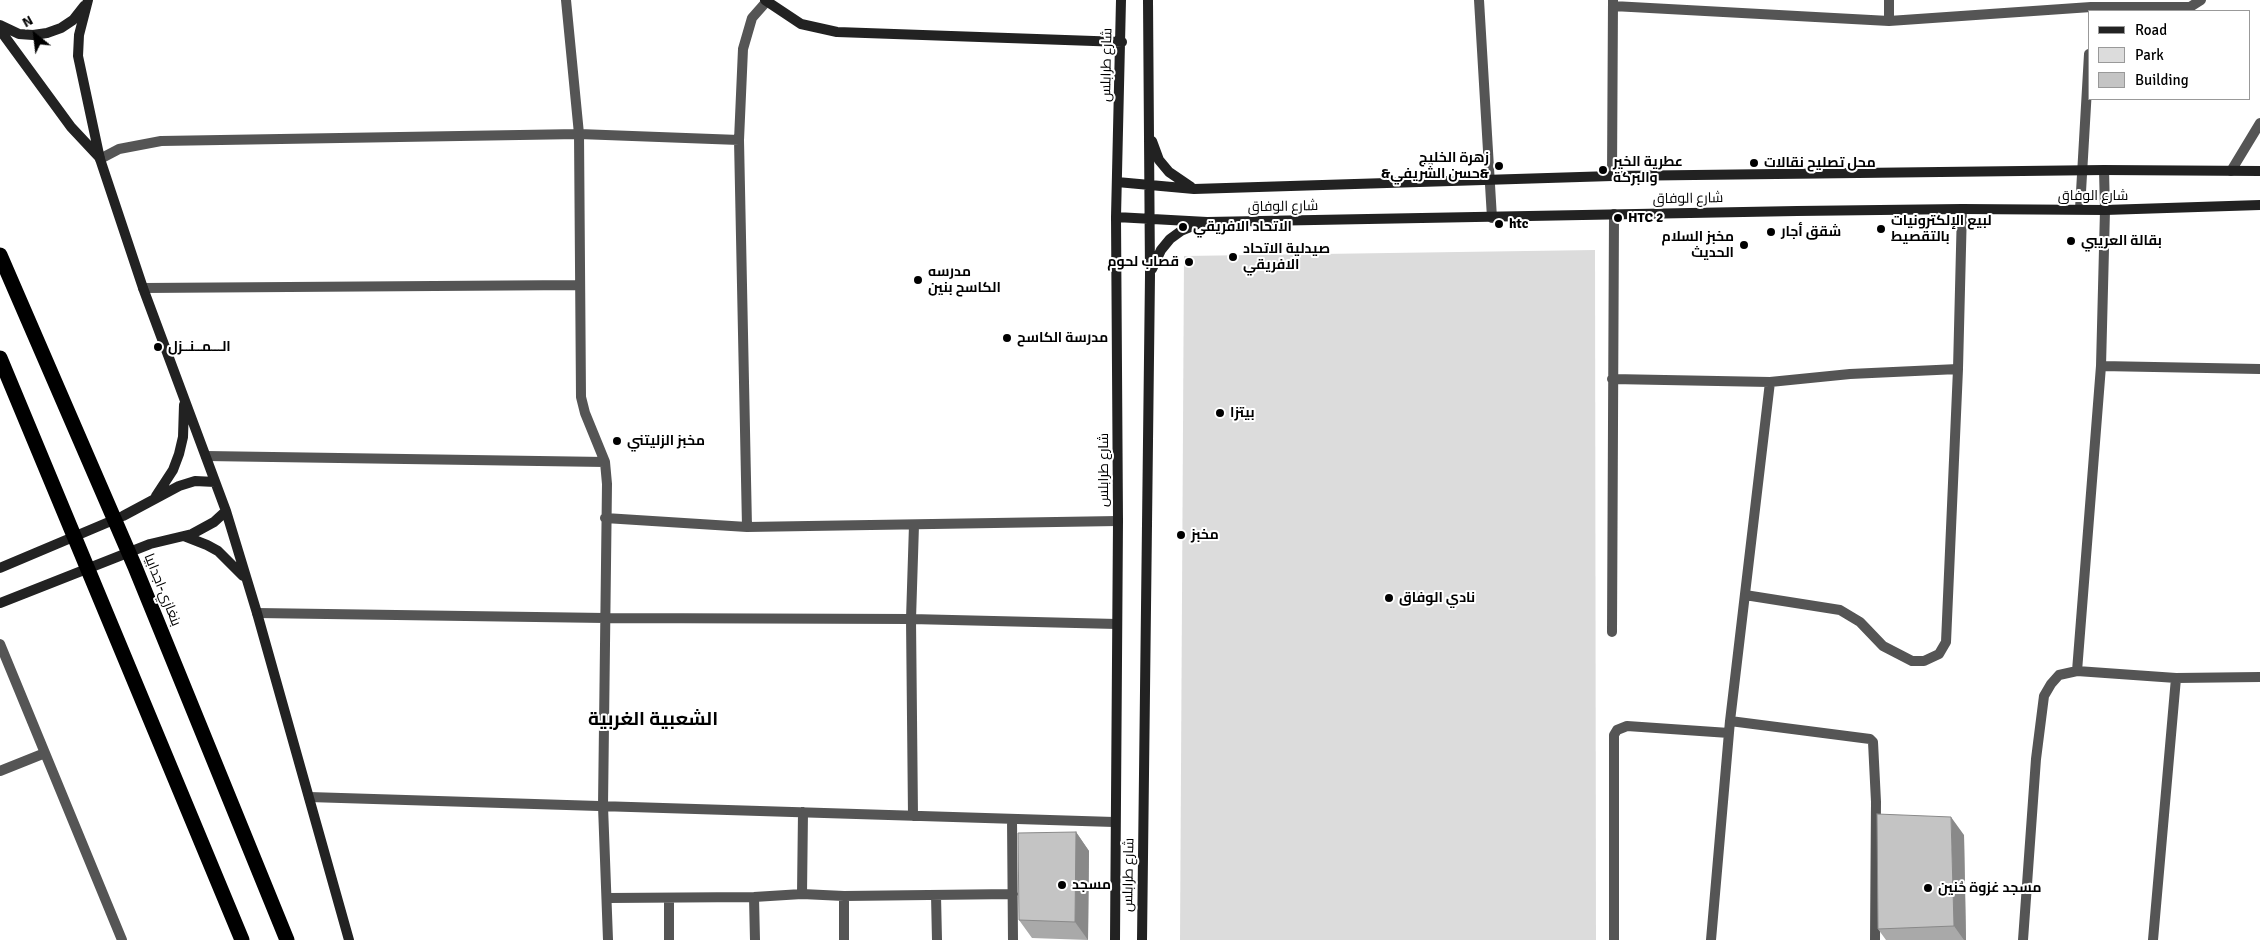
<!DOCTYPE html>
<html>
<head>
<meta charset="utf-8">
<style>
	body { margin:0 }
	#map { position:relative; width:2260px; height:940px; overflow:hidden; background:#fff; font-family:Signika,sans-serif }
	canvas { display:block }
	.legend { position:absolute; left:2088px; top:10px; width:162px; height:90px; box-sizing:border-box; background:#fff; border:1px solid #999; margin:0; padding:6px 9px; list-style:none; font-size:15px; color:#000 }
	.legend li { display:flex; align-items:center; gap:10px; height:25px }
	.legend b { width:25px; border:1px solid #999 }
	.north { position:absolute; left:10px; top:10px; width:50px; height:50px; -webkit-text-stroke:4px #fff; paint-order:stroke; rotate:331deg; font-size:14px; font-weight:700; line-height:20px; text-align:center; color:#000 }
	.north::after { content:''; display:block; margin:auto; width:18px; height:22px; background:#000; clip-path:polygon(50% 0,100% 100%,50% 72%,0 100%) }
</style>
</head>
<body>
<div id="map">
<canvas width="2260" height="940"></canvas>
<ul class="legend">
<li><b style="height:6px;background:#222"></b>Road</li>
<li><b style="height:14px;background:#dcdcdc"></b>Park</li>
<li><b style="height:14px;background:#c4c4c4"></b>Building</li>
</ul>
<div class="north">N</div>
</div>
<script>
const g = document.querySelector('canvas').getContext('2d');
g.lineJoin = 'round';
function fill(path, color) { g.fillStyle = color; g.fill(path, 'evenodd'); }
const poly = rows => new Path2D(rows.map(r => 'M' + r).join(''));
function strokePath(path, color, width, dash) { g.strokeStyle = color; g.lineWidth = width; g.lineCap = dash ? 'butt' : 'round'; g.setLineDash(dash || []); g.stroke(path); }
function write(font, color, halo, rows, align = 'center') {
  g.font = font + ' Signika,Cairo,sans-serif'; g.lineWidth = 4; g.setLineDash([]); g.textBaseline = 'middle'; g.strokeStyle = halo; g.fillStyle = color; for (const [text, x, y, turn = 0] of rows) {
    g.save(); g.translate(x, y); g.rotate((+turn || 0) * Math.PI / 180); g.textAlign = isNaN(turn) ? turn : align; if (halo) g.strokeText(text, 0, 0); g.fillText(text, 0, 0); g.restore();
  }
}
fill(poly([
	[1595,250,1596,940,1180,940,1184,256]
]), '#dcdcdc');
strokePath(poly([
	[566,0,579,134,581,397,585,413,605,462,607,484,603,806,608,940],
	[1479,0,1492,218],
	[1889,0,1889,21],
	[1613,6,1889,21,2091,7,2190,7,2201,0],
	[100,159,119,149,161,141,579,134,739,140],
	[2231,171,2260,123],
	[1612,176,1613,0],
	[2080,209,2089,54],
	[143,288,580,285],
	[2101,366,2260,369],
	[1612,379,1770,382,1850,374,1958,369],
	[206,456,605,462],
	[605,518,747,527,1118,521],
	[747,527,739,140,743,49,752,18,767,1],
	[1745,595,1840,610,1860,622,1883,646,1912,661,1924,661,1939,654,1946,642,1958,369,1962,209],
	[257,613,605,618,911,619,1117,624],
	[1612,632,1614,214],
	[0,644,122,940],
	[2077,671,2101,366,2105,210,2104,170],
	[1730,721,1870,739,1873,742,1876,802,1875,940],
	[0,771,45,753],
	[309,797,1114,822],
	[913,816,911,619,914,525],
	[1012,819,1013,940],
	[802,894,803,812],
	[936,895,937,940],
	[844,896,844,940],
	[754,897,755,940],
	[608,898,754,897,802,894,844,896,1013,894],
	[669,940,669,898],
	[1614,940,1614,735,1617,730,1627,726,1729,733],
	[1711,940,1730,721,1770,382],
	[2023,940,2036,759,2044,696,2051,684,2059,675,2077,671,2176,678,2260,677],
	[2153,940,2176,678]
]), '#555', 10);
strokePath(poly([
	[88,0,79,35,78,56,100,159,143,288,226,511,257,613,349,940],
	[765,0,801,24,837,32,1122,42],
	[0,25,19,34,33,35,47,33,61,28,73,20,84,6],
	[0,30,71,127,100,158],
	[1152,141,1159,160,1169,172,1191,187],
	[1117,182,1194,189,1612,176,2104,170,2260,171],
	[1116,217,1207,222,1797,211,1962,209,2105,210,2260,205],
	[1152,269,1161,250,1170,239,1181,231,1198,224],
	[156,496,173,470,179,454,183,437,184,405],
	[184,536,207,545,218,551,243,576],
	[0,568,123,516,179,486,195,481,215,482],
	[0,603,150,544,192,534,214,522,226,511],
	[1115,940,1118,521,1116,217,1121,0],
	[1142,940,1150,275,1148,0]
]), '#222', 10);
strokePath(poly([
	[0,255,135,567,287,940],
	[0,358,242,940]
]), '#000', 15);
fill(poly([
	[1076,832,1089,851,1088,940,1032,938,1019,920],
	[1964,835,1966,940,1886,940,1878,929]
]), '#a9a9a9');
fill(poly([
	[1951,817,1964,835,1966,940,1964,940,1954,926],
	[1076,832,1089,851,1088,940,1075,922]
]), '#898989');
const building = poly([
	[1877,814,1951,817,1954,926,1878,929,1877,814],
	[1076,832,1075,922,1019,920,1018,833,1076,832]
]);
fill(building, '#c4c4c4');
strokePath(building, '#898989', 1);
for (const [x, y, r, color] of [
	[1754,163,5,"#000"],
	[1499,166,5,"#000"],
	[1603,170,5,"#000"],
	[1618,218,5,"#000"],
	[1499,224,5,"#000"],
	[1183,227,5,"#000"],
	[1881,229,5,"#000"],
	[1771,232,5,"#000"],
	[2071,241,5,"#000"],
	[1744,245,5,"#000"],
	[1233,257,5,"#000"],
	[1189,262,5,"#000"],
	[918,280,5,"#000"],
	[1007,338,5,"#000"],
	[158,347,5,"#000"],
	[1220,413,5,"#000"],
	[617,441,5,"#000"],
	[1181,535,5,"#000"],
	[1389,598,5,"#000"],
	[1062,885,5,"#000"],
	[1928,888,5,"#000"]
]) { const dot = new Path2D(); dot.arc(x, y, r, 0, 2 * Math.PI); g.fillStyle = color; g.fill(dot); strokePath(dot, '#fff', 2); }
write('14px', '#000', '#fff', [
	["شارع طرابلس",1107,65,-89],
	["شارع الوفاق",2093,196],
	["شارع الوفاق",1688,199,-1],
	["شارع الوفاق",1283,207,-1],
	["شارع طرابلس",1104,470,-90],
	["بنغازي-اجدابيا",162,590,68],
	["شارع طرابلس",1129,875,-89]
]);
write('bold 14px', '#000', '#fff', [
	["زهرة الخليج",1489,158,"right"],
	["&حسن الشريفي&",1489,174,"right"],
	["عطرية الخير",1613,162],
	["والبركة",1613,178],
	["محل تصليح نقالات",1764,163],
	["HTC 2",1628,218],
	["لبيع الإلكترونيات",1891,221],
	["بالتقصيط",1891,237],
	["htc",1509,224],
	["الاتحاد الافريقي",1193,227],
	["شقق أجار",1781,232],
	["مخبز السلام",1734,237,"right"],
	["الحديث",1734,253,"right"],
	["بقالة العريبي",2081,241],
	["صيدلية الاتحاد",1243,249],
	["الافريقي",1243,265],
	["قصاب لحوم",1179,262,"right"],
	["مدرسه",928,272],
	["الكاسح بنين",928,288],
	["مدرسة الكاسح",1017,338],
	["الـــمــنــزل",168,347],
	["بيتزا",1230,413],
	["مخبز الزليتني",627,441],
	["مخبز",1191,535],
	["نادي الوفاق",1399,598],
	["مسجد",1072,885],
	["مسجد غزوة حُنين",1938,888]
], 'left');
write('bold 19px', '#000', '#fff', [
	["الشعبية الغربية",653,720]
]);
</script>
</body>
</html>
